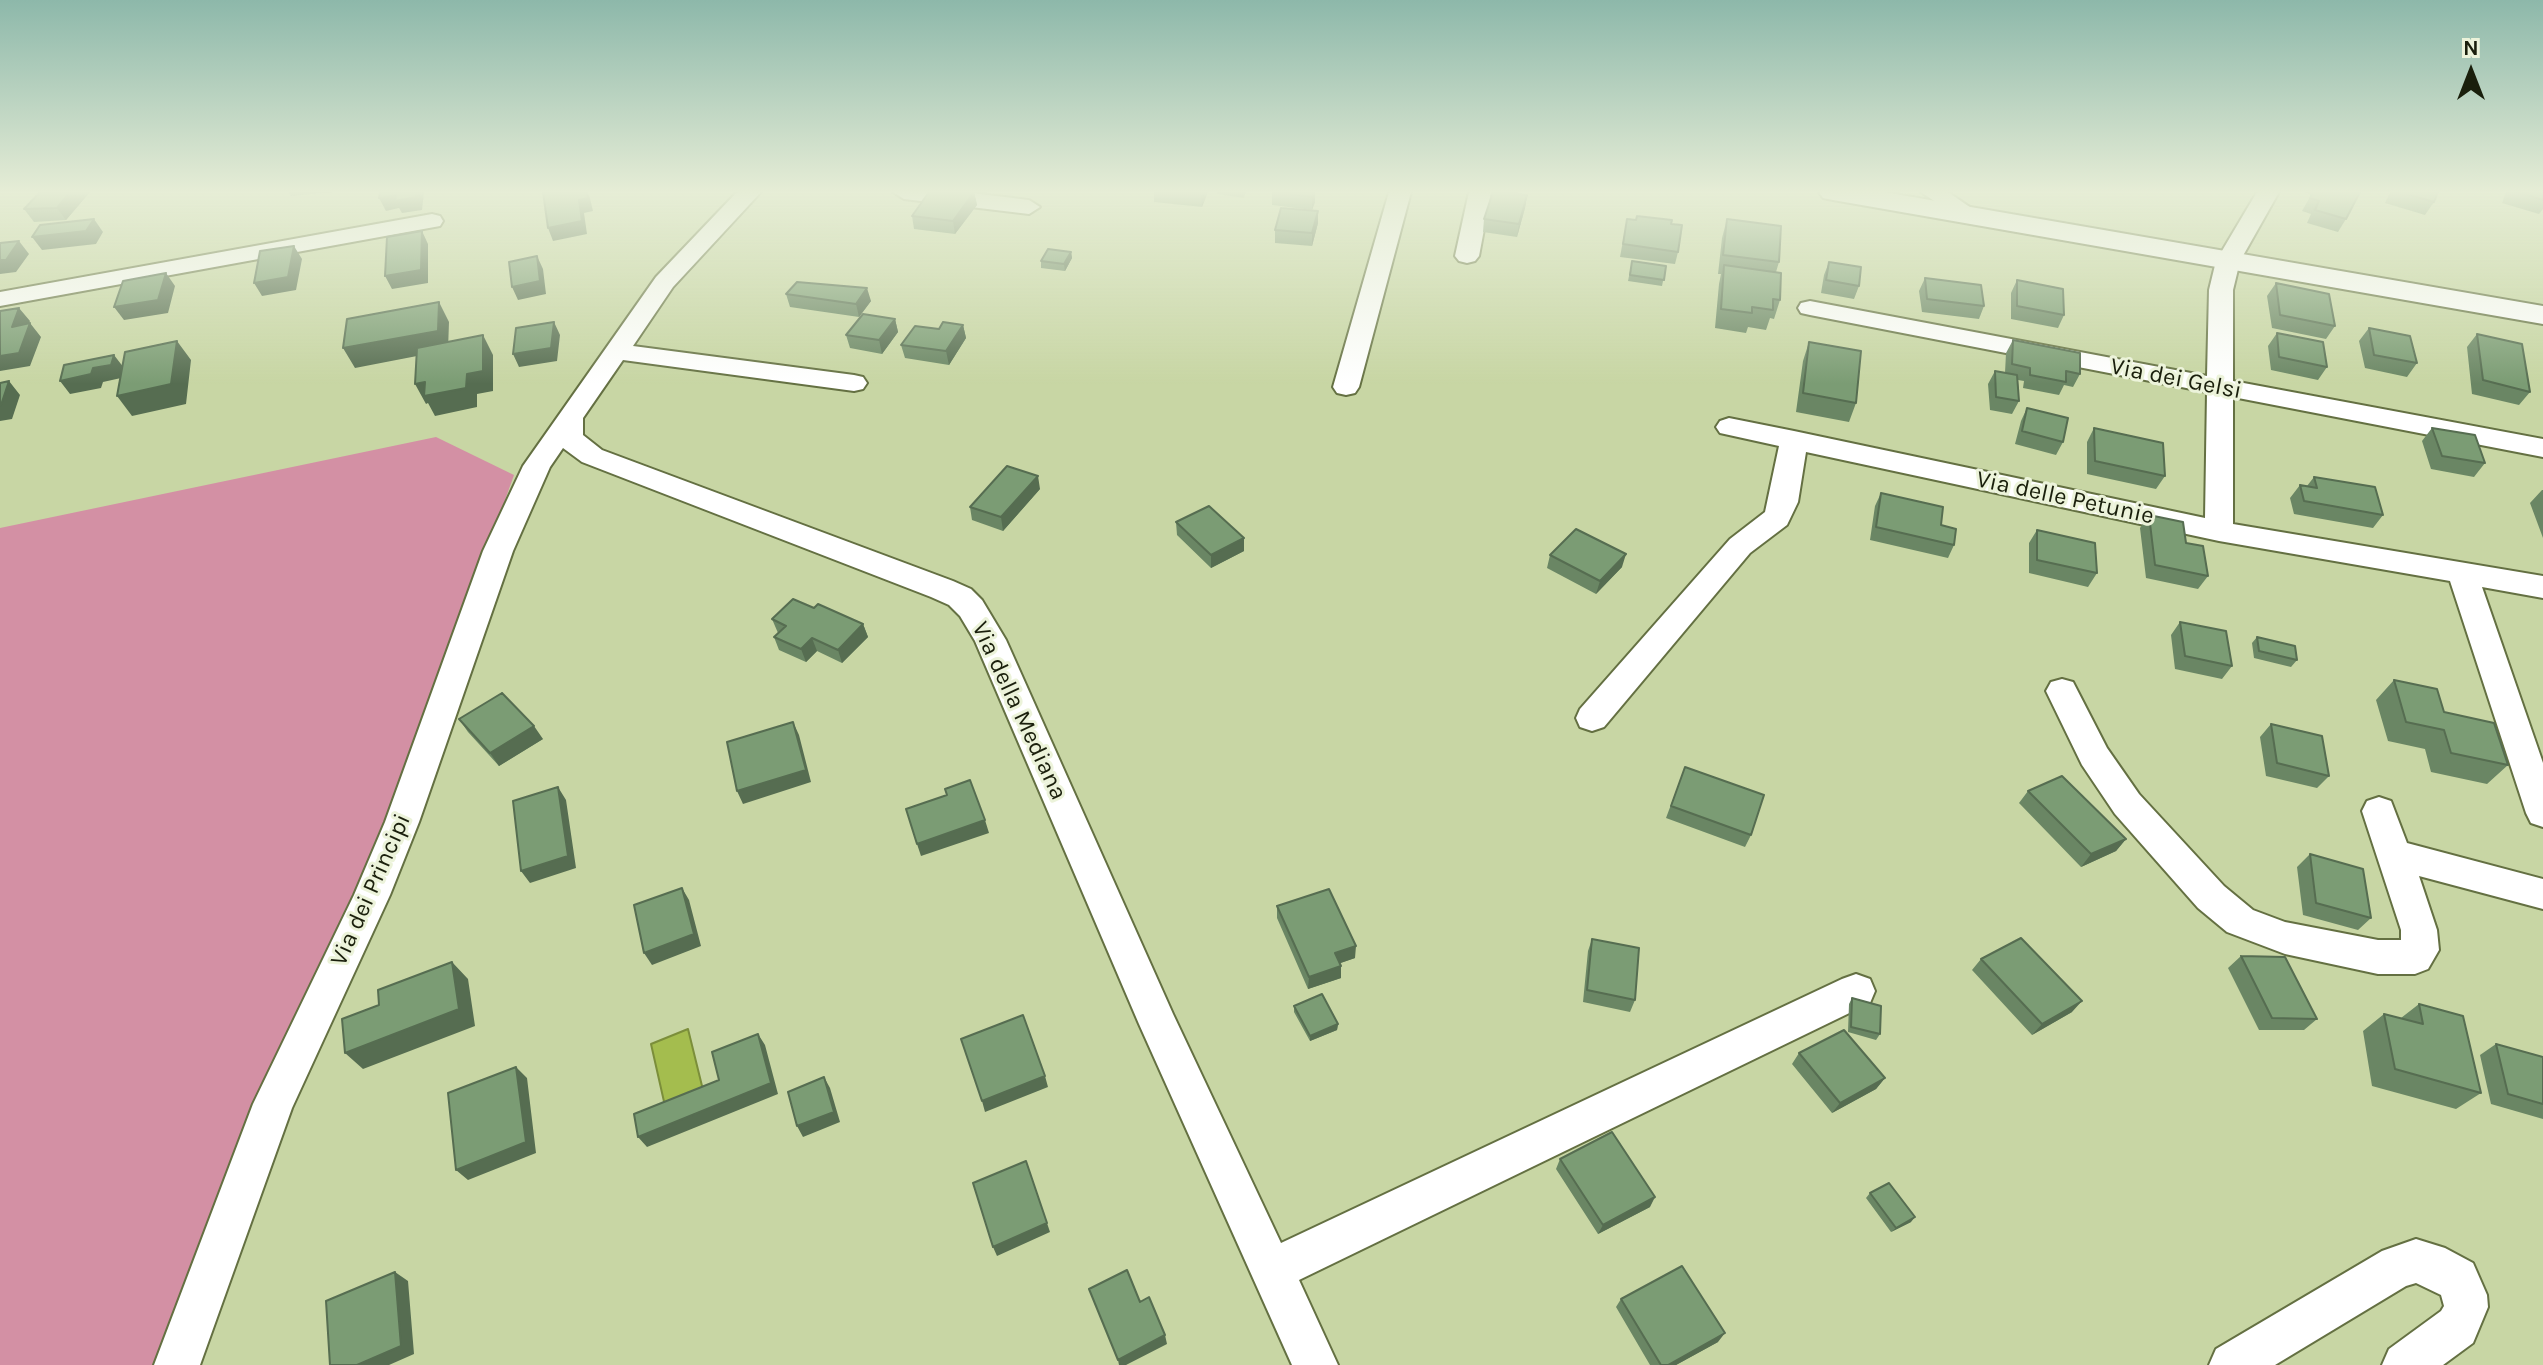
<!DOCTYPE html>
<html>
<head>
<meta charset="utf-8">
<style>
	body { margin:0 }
	#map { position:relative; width:2543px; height:1365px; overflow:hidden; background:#c8d6a4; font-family:Karla,sans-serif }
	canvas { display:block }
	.north { position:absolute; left:2431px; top:32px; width:80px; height:80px; -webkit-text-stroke:6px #ecf3da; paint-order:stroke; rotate:0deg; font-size:22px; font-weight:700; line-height:32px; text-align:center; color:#1a1f0c }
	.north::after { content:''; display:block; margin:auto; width:28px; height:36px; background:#1a1f0c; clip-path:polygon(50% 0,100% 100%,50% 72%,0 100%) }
</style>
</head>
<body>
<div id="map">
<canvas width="2543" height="1365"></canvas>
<div class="north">N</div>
</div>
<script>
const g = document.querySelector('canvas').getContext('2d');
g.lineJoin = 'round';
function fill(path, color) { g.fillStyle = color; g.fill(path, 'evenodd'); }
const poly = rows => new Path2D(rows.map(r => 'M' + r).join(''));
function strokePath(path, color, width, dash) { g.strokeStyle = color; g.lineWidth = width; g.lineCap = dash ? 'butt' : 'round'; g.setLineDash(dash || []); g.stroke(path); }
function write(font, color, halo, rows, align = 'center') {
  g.font = font + ' Karla,sans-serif'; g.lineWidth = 6; g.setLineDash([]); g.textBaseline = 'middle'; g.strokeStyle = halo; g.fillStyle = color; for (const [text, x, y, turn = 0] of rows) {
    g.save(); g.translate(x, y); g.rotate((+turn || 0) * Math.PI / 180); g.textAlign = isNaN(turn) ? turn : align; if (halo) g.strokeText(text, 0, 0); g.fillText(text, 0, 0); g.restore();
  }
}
fill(poly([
	[436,437,514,475,195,1365,0,1365,0,528]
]), '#d390a4');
const water = poly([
	[688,1029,703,1090,665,1106,651,1044,688,1029]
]);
fill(water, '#a4bd4e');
strokePath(water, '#7b8e3a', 2);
const minor = poly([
	[737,192,761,192,673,287,633,346,854,375,863,377,867,383,863,389,854,391,623,360,583,418,583,435,602,450,953,581,971,589,982,600,1006,640,1173,1014,1281,1243,1842,979,1856,974,1870,979,1875,991,1870,1003,1299,1280,1338,1365,1292,1365,1139,1024,975,641,960,616,949,605,931,597,582,462,563,448,550,467,513,551,419,822,390,895,292,1108,200,1365,154,1365,253,1104,354,895,385,822,483,551,523,466,656,277,737,192],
	[893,192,964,192,1029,200,1040,207,1029,214,904,199,893,192],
	[1389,192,1411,192,1359,387,1355,393,1346,395,1337,393,1333,387,1389,192],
	[1469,192,1491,192,1479,256,1475,261,1467,263,1459,261,1455,256,1469,192],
	[1921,192,1948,192,1984,217,1981,222,1973,224,1965,222,1921,192],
	[2257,192,2279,192,2240,261,2233,290,2233,381,2543,439,2543,457,2233,397,2233,524,2543,576,2543,598,2482,587,2543,763,2543,827,2531,823,2526,813,2450,581,2219,541,1806,452,1798,502,1787,525,1750,553,1604,727,1592,731,1580,727,1576,718,1580,709,1730,539,1765,512,1779,446,1720,433,1716,427,1720,421,1729,418,1794,431,2205,518,2207,392,1810,315,1801,313,1798,308,1801,303,1810,301,2207,376,2209,290,2216,261,2257,192],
	[432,214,440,216,443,221,440,226,0,306,0,292,432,214],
	[2062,679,2073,682,2107,748,2139,794,2224,886,2253,910,2285,922,2378,940,2401,940,2401,930,2362,811,2367,801,2379,797,2391,801,2407,843,2543,879,2543,909,2419,876,2437,930,2439,950,2428,969,2415,974,2378,974,2285,954,2227,932,2198,908,2115,814,2082,765,2046,691,2051,682,2062,679],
	[2416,1239,2445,1248,2473,1263,2487,1295,2488,1307,2473,1343,2443,1365,2382,1365,2389,1349,2441,1311,2444,1306,2441,1295,2416,1283,2406,1286,2275,1365,2209,1365,2216,1349,2382,1251,2416,1239]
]);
const major = poly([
	[1819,192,1884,192,2543,306,2543,324,1833,200,1823,198,1819,192]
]);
strokePath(minor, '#647042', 4);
strokePath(major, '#647042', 4);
fill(minor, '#fff');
fill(major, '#fff');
fill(poly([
	[40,192,90,192,66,220,34,222,24,209],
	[289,192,335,192,291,196],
	[974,192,977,205,955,234,914,229,912,216],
	[1154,192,1208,192,1202,207,1154,202],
	[1217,192,1246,192,1244,198,1217,194],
	[1272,192,1315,192,1315,202,1312,210,1272,205],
	[2304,192,2360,192,2346,219,2338,232,2307,223,2311,214,2302,211,2311,195],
	[2390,192,2438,192,2434,202,2425,215,2385,203],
	[2506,192,2543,192,2543,209,2539,214,2502,203],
	[1527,195,1525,208,1517,237,1483,232,1484,219],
	[1627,219,1671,224,1678,252,1675,264,1620,257],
	[1727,219,1779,262,1776,272,1780,300,1774,319,1770,318,1766,330,1748,327,1746,333,1715,328,1719,284,1721,274,1718,274,1722,238],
	[1318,223,1312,246,1275,243,1275,230],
	[1071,252,1072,258,1065,271,1041,268,1041,261],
	[1632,261,1666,266,1662,286,1628,281],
	[1829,262,1859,286,1854,299,1821,293,1824,275],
	[1925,278,1984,306,1979,319,1922,312,1919,291],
	[2017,280,2064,315,2058,328,2011,319,2011,293],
	[2276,283,2335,326,2326,339,2272,328,2267,296],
	[786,294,871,301,859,317,790,307],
	[895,319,898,332,882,354,850,348,846,335],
	[963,325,966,338,949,365,905,358,901,345,939,329],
	[2369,328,2417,363,2407,377,2365,368,2359,341],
	[2277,333,2327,367,2318,380,2271,370,2268,346],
	[2477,334,2530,392,2519,405,2472,394,2467,347],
	[2013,340,2080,374,2073,387,2064,385,2059,395,2023,388,2024,381,2018,380,2019,401,2012,414,1990,410,1988,384,1995,371,2005,373,2006,353],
	[1809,342,1856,403,1849,422,1796,412,1803,361],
	[2027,408,2063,442,2056,455,2015,444,2021,421],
	[2094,428,2165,476,2156,489,2087,474,2087,442],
	[2432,428,2485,463,2474,477,2431,469,2422,441],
	[2314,477,2383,515,2373,528,2294,514,2290,498,2300,485,2307,486],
	[1040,489,1003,531,972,520,970,507],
	[2542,490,2543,490,2543,538,2530,503],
	[1881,493,1941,525,1954,545,1948,558,1870,540,1875,506],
	[2149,515,2186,543,2208,576,2198,589,2146,578,2140,528],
	[1176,522,1244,551,1211,568,1177,535],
	[2037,530,2097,573,2088,587,2029,573,2029,543],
	[1550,555,1622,567,1596,594,1547,568],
	[814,608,863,624,868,637,842,663,817,651,806,662,779,650,774,637,778,633,772,619],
	[2180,622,2232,666,2222,679,2175,669,2171,635],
	[2257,637,2297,660,2291,667,2254,658,2252,643],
	[2394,680,2444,712,2508,765,2487,784,2431,772,2425,749,2388,741,2376,700],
	[459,719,543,739,499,766,468,732],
	[2271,724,2329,776,2317,788,2266,776,2260,737],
	[1685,767,1751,835,1745,847,1666,818],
	[2028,791,2126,839,2116,851,2081,867,2019,803],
	[2310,854,2371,918,2358,930,2303,915,2297,867],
	[1277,906,1355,958,1340,963,1341,978,1308,989,1277,918],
	[1592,939,1635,1000,1630,1012,1583,1002,1588,951],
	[2241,956,2317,1019,2304,1030,2259,1030,2228,968],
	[1981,959,2072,1012,2032,1035,1972,970],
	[1852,998,1880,1034,1876,1040,1848,1032,1849,1004],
	[2419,1004,2481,1093,2456,1109,2372,1086,2363,1031,2384,1014,2401,1018],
	[1294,1006,1338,1024,1337,1030,1310,1041,1294,1012],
	[2496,1044,2543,1057,2543,1119,2491,1104,2480,1055],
	[1799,1053,1885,1078,1876,1089,1832,1113,1792,1064],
	[1560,1159,1650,1207,1598,1234,1556,1169],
	[1870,1193,1911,1222,1891,1232,1866,1198],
	[1621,1299,1718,1342,1676,1365,1650,1365,1616,1307]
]), '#6a8664');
fill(poly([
	[70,192,90,192,66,220,57,208],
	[416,192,424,192,422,210,402,213,399,208,386,211,379,198],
	[586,192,588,192,590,198,593,211,584,213,587,234,553,241,548,228],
	[974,192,977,205,955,234,953,221],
	[1202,192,1208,192,1202,207,1201,194],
	[1314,192,1315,192,1315,202,1312,210,1312,197],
	[1527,195,1525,208,1517,237,1519,224],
	[1318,211,1318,223,1312,246,1312,233],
	[94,219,103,232,96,244,42,250,32,237],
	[422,231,428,244,428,283,392,289,385,276],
	[19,241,29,254,16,272,0,274,0,260],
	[294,246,302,259,296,290,262,296,254,283],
	[1071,252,1072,258,1065,271,1064,264],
	[537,256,543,269,546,294,518,300,512,287],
	[166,273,175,286,168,313,124,320,114,307],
	[867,288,871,301,859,317,856,304],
	[439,302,449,322,448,350,355,368,343,348],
	[19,308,30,321,22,340,12,327],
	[895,319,898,332,882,354,879,340],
	[554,322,560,335,557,361,519,367,513,354],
	[30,323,41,337,30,366,0,371,0,356],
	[963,325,966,338,949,365,946,351],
	[483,335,493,355,493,391,477,394,477,407,435,416,428,403,426,404,415,384,467,374],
	[177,341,191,360,186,404,132,416,117,396],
	[114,355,124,368,121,378,103,382,101,388,70,394,60,381,93,368],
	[9,381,20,395,12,419,0,421,0,406],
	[1038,476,1040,489,1003,531,1001,517],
	[1244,538,1244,551,1211,568,1211,555],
	[1626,554,1622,567,1596,594,1600,581],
	[863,624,868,637,842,663,838,650],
	[812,638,817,651,806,662,801,649],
	[793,722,799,735,811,782,743,804,737,791],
	[534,726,543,739,499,766,490,753],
	[558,787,566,800,576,868,530,883,521,871],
	[985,820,989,833,921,856,917,844],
	[2126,839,2116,851,2081,867,2091,854],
	[682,888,689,900,701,946,652,965,644,953],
	[1356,946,1355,958,1335,965,1335,953],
	[452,962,468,979,475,1026,363,1069,345,1053],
	[1341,966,1341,978,1308,989,1309,977],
	[2082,1001,2072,1012,2032,1035,2042,1024],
	[1338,1024,1337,1030,1310,1041,1310,1036],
	[758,1034,765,1045,778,1094,647,1147,638,1137,771,1083],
	[516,1067,527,1078,536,1153,468,1180,456,1170],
	[1045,1076,1048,1087,985,1112,982,1101],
	[824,1077,830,1088,840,1122,803,1137,797,1126],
	[1885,1078,1876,1089,1832,1113,1840,1103],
	[1655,1197,1650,1207,1598,1234,1603,1225],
	[1915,1217,1911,1222,1891,1232,1896,1228],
	[1047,1223,1050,1232,997,1256,993,1247],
	[395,1272,408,1281,414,1354,389,1365,357,1365],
	[1725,1333,1718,1342,1676,1365,1668,1365],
	[1165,1335,1167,1344,1126,1365,1119,1365,1118,1360]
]), '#566d51');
const building = poly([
	[40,192,70,192,57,208,24,209,40,192],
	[380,192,416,192,416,197,395,201,396,195,379,198,380,192],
	[543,192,586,192,588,198,579,200,582,221,548,228,543,192],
	[929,192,974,192,953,221,912,216,929,192],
	[1275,192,1314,192,1312,197,1275,192],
	[1493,192,1506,192,1527,195,1519,224,1484,219,1493,192],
	[2313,192,2325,193,2360,192,2346,219,2315,210,2319,201,2310,198,2313,192],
	[2400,192,2438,192,2434,202,2400,192],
	[2518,192,2543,192,2543,200,2518,192],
	[1281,208,1318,211,1312,233,1275,230,1281,208],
	[1637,216,1672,220,1671,224,1682,225,1678,252,1623,244,1627,219,1636,220,1637,216],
	[94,219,86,231,32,237,40,225,94,219],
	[1727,219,1781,226,1779,262,1723,255,1727,219],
	[422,231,421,270,385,276,387,237,422,231],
	[19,241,6,260,0,260,0,243,19,241],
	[294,246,288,277,254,283,260,251,294,246],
	[1048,249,1071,252,1064,264,1041,261,1048,249],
	[537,256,540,281,512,287,509,262,537,256],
	[1632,261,1666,266,1664,280,1630,275,1632,261],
	[1829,262,1861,267,1859,286,1826,280,1829,262],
	[1724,265,1781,273,1780,300,1773,299,1773,310,1752,307,1752,313,1721,309,1724,265],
	[166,273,158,300,114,307,123,281,166,273],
	[1925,278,1981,285,1984,306,1927,299,1925,278],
	[2017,280,2063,289,2064,315,2017,306,2017,280],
	[797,282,867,288,856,304,786,294,797,282],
	[2276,283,2329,294,2335,326,2280,315,2276,283],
	[439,302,438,331,343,348,347,319,439,302],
	[19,308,12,327,30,323,19,353,0,356,0,311,19,308],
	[863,314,895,319,879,340,846,335,863,314],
	[554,322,551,348,513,354,516,328,554,322],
	[943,322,963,325,946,351,901,345,915,326,939,329,943,322],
	[2369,328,2410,336,2417,363,2374,355,2369,328],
	[2277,333,2323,342,2327,367,2279,357,2277,333],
	[2477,334,2522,344,2530,392,2483,380,2477,334],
	[483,335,483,371,467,374,466,388,424,396,425,382,415,384,417,348,483,335],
	[2013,340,2080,353,2080,374,2066,371,2066,382,2030,375,2030,368,2012,364,2013,340],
	[177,341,171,384,117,396,125,352,177,341],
	[1809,342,1861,351,1856,403,1803,393,1809,342],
	[114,355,111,365,93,368,91,374,60,381,64,365,114,355],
	[1995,371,2017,375,2019,401,1996,397,1995,371],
	[9,381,1,405,0,406,0,383,9,381],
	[2027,408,2068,418,2063,442,2022,431,2027,408],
	[2094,428,2163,443,2165,476,2095,461,2094,428],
	[2432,428,2475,435,2485,463,2442,456,2432,428],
	[1007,466,1038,476,1001,517,970,507,1007,466],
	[2314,477,2375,487,2383,515,2304,501,2300,485,2317,488,2314,477],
	[1881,493,1943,507,1941,525,1956,529,1954,545,1876,527,1881,493],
	[1209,506,1244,538,1211,555,1176,522,1209,506],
	[2149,515,2183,522,2186,543,2203,546,2208,576,2155,565,2149,515],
	[1576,529,1626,554,1600,581,1550,555,1576,529],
	[2037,530,2095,543,2097,573,2037,560,2037,530],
	[793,599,814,608,818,604,863,624,838,650,812,638,801,649,774,637,786,626,772,619,793,599],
	[2180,622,2226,631,2232,666,2185,656,2180,622],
	[2257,637,2295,646,2297,660,2259,651,2257,637],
	[2394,680,2437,689,2444,712,2494,723,2508,765,2451,753,2444,730,2406,722,2394,680],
	[502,693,534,726,490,753,459,719,502,693],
	[793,722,806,770,737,791,727,742,793,722],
	[2271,724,2322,736,2329,776,2277,763,2271,724],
	[1685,767,1764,795,1751,835,1671,806,1685,767],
	[2062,776,2126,839,2091,854,2028,791,2062,776],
	[970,780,985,820,917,844,906,809,947,795,945,789,970,780],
	[558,787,568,856,521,871,513,801,558,787],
	[2310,854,2363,869,2371,918,2316,903,2310,854],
	[682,888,694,934,644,953,634,905,682,888],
	[1329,889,1356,946,1335,953,1341,966,1309,977,1277,906,1329,889],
	[2021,938,2082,1001,2042,1024,1981,959,2021,938],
	[1592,939,1639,948,1635,1000,1587,990,1592,939],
	[2241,956,2285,957,2317,1019,2272,1018,2241,956],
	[452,962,459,1009,345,1053,342,1019,379,1005,378,990,452,962],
	[1322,994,1338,1024,1310,1036,1294,1006,1322,994],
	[1852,998,1881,1006,1880,1034,1851,1027,1852,998],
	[2419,1004,2463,1016,2481,1093,2395,1069,2384,1014,2423,1024,2419,1004],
	[1023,1015,1045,1076,982,1101,961,1039,1023,1015],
	[1844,1030,1885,1078,1840,1103,1799,1053,1844,1030],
	[758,1034,771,1083,638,1137,634,1114,719,1080,712,1052,758,1034],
	[2496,1044,2543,1057,2543,1104,2508,1094,2496,1044],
	[516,1067,526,1142,456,1170,448,1093,516,1067],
	[824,1077,834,1112,797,1126,788,1092,824,1077],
	[1612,1132,1655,1197,1603,1225,1560,1159,1612,1132],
	[1026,1161,1047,1223,993,1247,973,1183,1026,1161],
	[1889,1183,1915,1217,1896,1228,1870,1193,1889,1183],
	[1682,1266,1725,1333,1668,1365,1661,1365,1621,1299,1682,1266],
	[1127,1270,1140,1302,1149,1297,1165,1335,1118,1360,1089,1289,1127,1270],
	[395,1272,401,1346,357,1365,330,1365,326,1301,395,1272]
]);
fill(building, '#7b9c74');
strokePath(building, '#566d51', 2);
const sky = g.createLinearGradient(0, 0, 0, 384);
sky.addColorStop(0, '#8db8aa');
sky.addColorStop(0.5, '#e6edd6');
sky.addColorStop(1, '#e6edd600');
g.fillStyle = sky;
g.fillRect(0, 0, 2543, 384);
write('24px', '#1a1f0c', '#ecf3da', [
	["Via dei Gelsi",2176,379,11],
	["Via delle Petunie",2065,498,12],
	["Via della Mediana",1019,711,65],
	["Via dei Principi",371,890,-66]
]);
</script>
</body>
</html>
